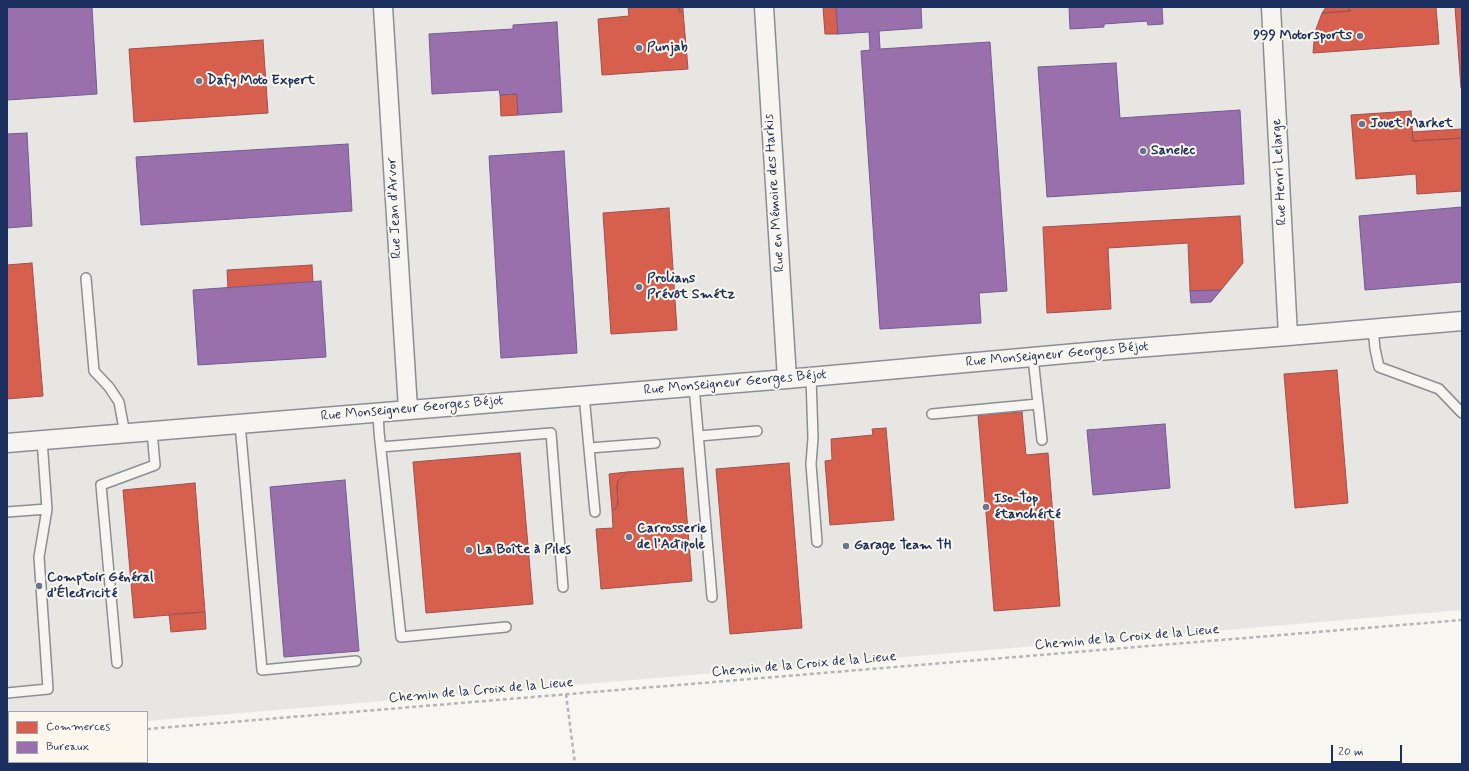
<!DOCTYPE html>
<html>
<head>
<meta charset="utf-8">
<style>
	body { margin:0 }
	#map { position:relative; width:1469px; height:771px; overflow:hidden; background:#f8f6f0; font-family:Mynerve,sans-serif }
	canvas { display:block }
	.frame { position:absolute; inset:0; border:8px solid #1b2f5e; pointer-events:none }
	.legend { position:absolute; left:8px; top:711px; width:140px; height:52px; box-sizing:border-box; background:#fbf7ec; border:1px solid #a1a7b3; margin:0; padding:5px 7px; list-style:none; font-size:12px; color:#1b2f5e }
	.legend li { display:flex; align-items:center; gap:8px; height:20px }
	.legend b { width:20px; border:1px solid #a1a7b3 }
	.scale { position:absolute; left:1331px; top:745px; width:71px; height:18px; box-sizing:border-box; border:2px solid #1b2f5e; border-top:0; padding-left:5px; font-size:12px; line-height:14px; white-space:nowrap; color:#1b2f5e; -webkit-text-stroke:3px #fbf7ec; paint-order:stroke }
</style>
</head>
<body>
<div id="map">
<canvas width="1469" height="771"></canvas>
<div class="frame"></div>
<ul class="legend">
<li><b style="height:11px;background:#d6604d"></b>Commerces</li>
<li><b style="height:11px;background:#9970ab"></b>Bureaux</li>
</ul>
<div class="scale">20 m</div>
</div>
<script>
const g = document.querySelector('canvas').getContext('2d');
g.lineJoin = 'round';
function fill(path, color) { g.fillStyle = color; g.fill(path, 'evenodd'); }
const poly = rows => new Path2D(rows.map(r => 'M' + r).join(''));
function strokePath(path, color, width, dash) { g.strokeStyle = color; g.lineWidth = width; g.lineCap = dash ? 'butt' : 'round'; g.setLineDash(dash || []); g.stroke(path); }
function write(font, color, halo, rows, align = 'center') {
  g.font = font + ' Mynerve,sans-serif'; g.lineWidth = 4; g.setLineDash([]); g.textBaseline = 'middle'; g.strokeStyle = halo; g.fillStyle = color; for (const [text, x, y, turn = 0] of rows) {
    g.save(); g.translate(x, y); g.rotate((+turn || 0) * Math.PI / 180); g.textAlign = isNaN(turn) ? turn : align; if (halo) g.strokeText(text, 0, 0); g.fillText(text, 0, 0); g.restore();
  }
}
fill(poly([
	[7,7,1462,7,1462,610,147,721,147,712,9,712,9,732,7,732]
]), '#e7e6e2');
const shops = poly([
	[628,7,679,7,679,12,683,11,688,69,602,75,598,19,629,16,628,7],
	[679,7,683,7,683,11,679,12,679,7],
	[823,7,836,7,838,34,825,34,823,7],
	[1326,7,1349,7,1350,11,1322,13,1326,7],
	[1349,7,1436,7,1439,44,1313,53,1315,32,1322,13,1350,11,1349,7],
	[1455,7,1462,7,1462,88,1461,88,1455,7],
	[263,40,268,113,134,122,129,49,263,40],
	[517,94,518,115,501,116,500,95,517,94],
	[1411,111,1413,141,1462,138,1462,191,1417,194,1416,174,1356,179,1351,115,1411,111],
	[1462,129,1462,138,1413,141,1412,132,1462,129],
	[669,208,677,330,611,334,603,213,669,208],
	[1240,216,1243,263,1221,290,1190,291,1188,243,1108,248,1111,309,1047,313,1043,227,1240,216],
	[32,263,43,396,7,399,7,265,32,263],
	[312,265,313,282,228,288,227,270,312,265],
	[1337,370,1348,503,1295,508,1284,374,1337,370],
	[1022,412,1026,455,1048,453,1060,606,994,611,978,415,1022,412],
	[886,428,894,520,830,525,825,461,832,460,831,439,873,435,872,429,886,428],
	[520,453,533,604,426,613,413,462,520,453],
	[789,463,802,628,730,634,716,469,789,463],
	[683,468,692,581,601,589,596,529,613,528,612,510,614,510,618,505,617,486,618,481,627,472,683,468],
	[627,472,618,481,617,486,618,505,614,510,612,510,609,474,627,472],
	[195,483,205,612,134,618,123,490,195,483],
	[205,612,206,629,171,632,169,614,205,612]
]);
fill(shops, '#d6604d');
strokePath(shops, '#9e5152', 1);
const offices = poly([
	[7,7,92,7,97,94,7,100,7,7],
	[836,7,921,7,922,28,879,31,880,49,990,42,1007,291,979,293,981,323,880,329,861,51,870,50,869,32,838,34,836,7],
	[1069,7,1162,7,1163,24,1148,25,1147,21,1104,24,1104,27,1070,29,1069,7],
	[557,22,562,112,518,115,517,94,500,95,499,90,432,94,429,34,513,29,513,25,557,22],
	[1116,63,1120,118,1240,110,1244,184,1047,197,1038,67,1116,63],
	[27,133,32,226,7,228,7,134,27,133],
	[348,144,352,211,141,225,136,157,348,144],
	[564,151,577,353,501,358,489,156,564,151],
	[1462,207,1462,282,1365,290,1359,216,1462,207],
	[321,281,326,357,198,365,193,290,321,281],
	[1221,290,1211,302,1191,303,1190,291,1221,290],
	[1165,424,1170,488,1093,495,1087,430,1165,424],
	[345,480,359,651,284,657,270,487,345,480]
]);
fill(offices, '#9970ab');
strokePath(offices, '#735c94', 1);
const lane = poly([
	[86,278,94,371,109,387,119,402,125,434],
	[1373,328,1375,349,1379,367,1439,389,1462,413],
	[1033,358,1042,440],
	[811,377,813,438,811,464,817,542],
	[694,386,712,597],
	[584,395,595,512],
	[378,412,379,432,401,637,506,627],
	[932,414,1038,404],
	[240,424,262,670,356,661],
	[699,436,757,431],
	[381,447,551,433,563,587],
	[589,448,655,443],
	[7,512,47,509],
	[117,663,101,485,155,465,152,431],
	[7,693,48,689,39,557,47,509,42,440]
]);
const street = poly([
	[383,7,408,409],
	[764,7,787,379],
	[1271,7,1288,336],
	[7,443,787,379,1110,350,1288,336,1462,321]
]);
strokePath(lane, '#8b8e94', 12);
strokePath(street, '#8b8e94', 21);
strokePath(poly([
	[566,694,575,764],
	[147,729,1462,620],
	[7,741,9,740]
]), '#b3b5b7', 2.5, [4, 3]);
strokePath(lane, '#f6f5f1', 9);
strokePath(street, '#f6f5f1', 18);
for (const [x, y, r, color] of [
	[1360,36,4,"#687591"],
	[639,48,4,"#687591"],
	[199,81,4,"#687591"],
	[1362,124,4,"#687591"],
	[1143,151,4,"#687591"],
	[639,287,4,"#687591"],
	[986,507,4,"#687591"],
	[629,537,4,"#687591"],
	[846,546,4,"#687591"],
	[469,550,4,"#687591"],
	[39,586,4,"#687591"]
]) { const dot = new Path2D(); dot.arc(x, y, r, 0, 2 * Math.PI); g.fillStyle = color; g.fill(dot); strokePath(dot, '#fbf7ec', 1.5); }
write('bold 14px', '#1b2f5e', '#fbf7ec', [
	["999 Motorsports",1352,36,"right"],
	["Punjab",647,48],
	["Dafy Moto Expert",207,81],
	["Jouet Market",1370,124],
	["Sanelec",1151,151],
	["Prolians",647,279],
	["Prévôt Smétz",647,295],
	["Iso-Top",994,499],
	["étanchéité",994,515],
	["Carrosserie",637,529],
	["de l’Actipole",637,545],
	["Garage Team TH",854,546],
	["La Boîte à Piles",477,550],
	["Comptoir Général",47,578],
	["d’Électricité",47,594]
], 'left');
write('14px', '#1b2f5e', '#fbf7ec', [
	["Rue Henri Lelarge",1280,172,-93],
	["Rue en Mémoire des Harkis",775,193,-94],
	["Rue Jean d'Arvor",395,208,-93],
	["Rue Monseigneur Georges Béjot",1057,355,-5],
	["Rue Monseigneur Georges Béjot",735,383,-5],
	["Rue Monseigneur Georges Béjot",412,409,-5],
	["Chemin de la Croix de la Lieue",1127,638,-5],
	["Chemin de la Croix de la Lieue",804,665,-5],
	["Chemin de la Croix de la Lieue",481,691,-5]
]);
</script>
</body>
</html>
